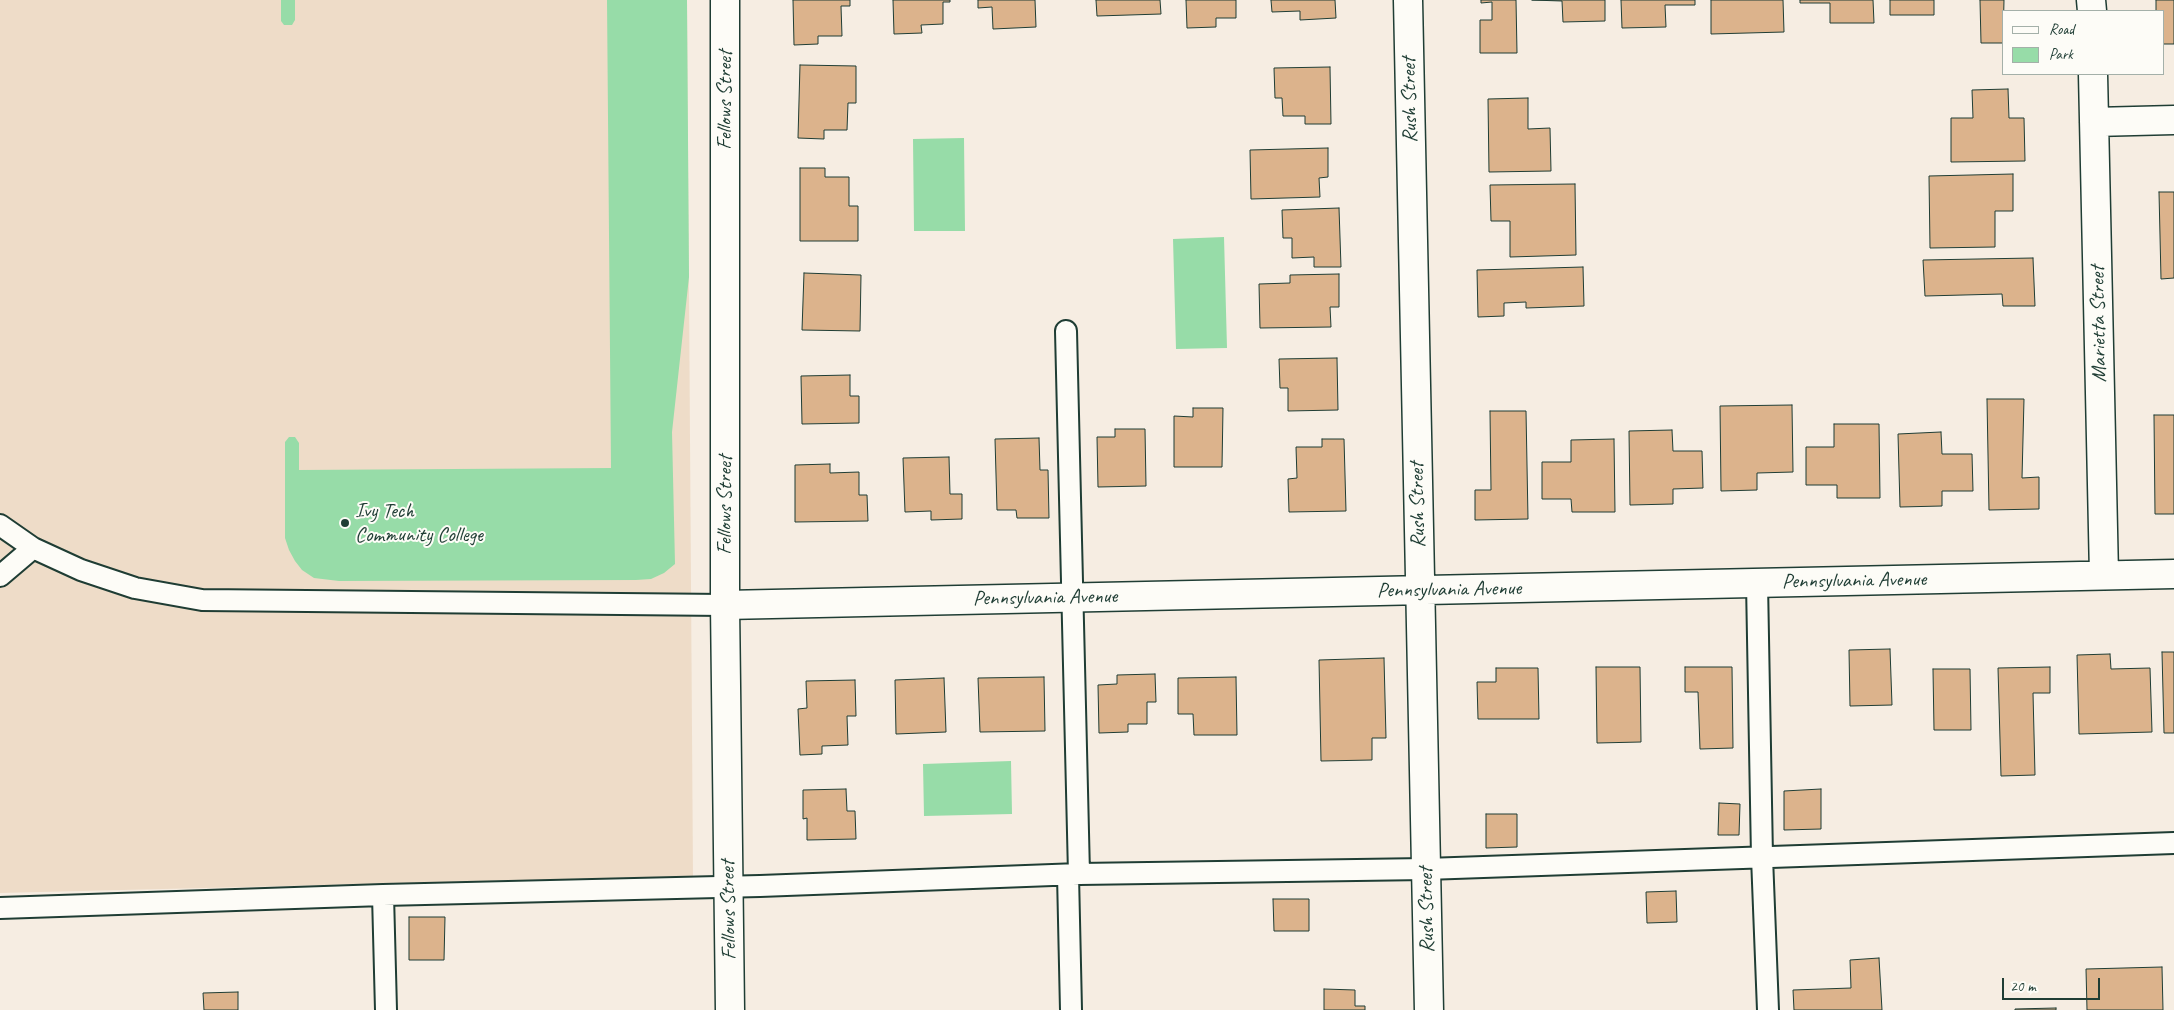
<!DOCTYPE html>
<html>
<head>
<meta charset="utf-8">
<style>
	body { margin:0 }
	#map { position:relative; width:2174px; height:1010px; overflow:hidden; background:#f6ede2; font-family:Caveat,sans-serif }
	canvas { display:block }
	.legend { position:absolute; left:2002px; top:10px; width:162px; height:65px; box-sizing:border-box; background:#fdfcf7; border:1px solid #a4b0a9; margin:0; padding:6px 9px; list-style:none; font-size:15px; color:#1f3d34 }
	.legend li { display:flex; align-items:center; gap:10px; height:25px }
	.legend b { width:25px; border:1px solid #a4b0a9 }
	.scale { position:absolute; left:2002px; top:978px; width:98px; height:22px; box-sizing:border-box; border:2px solid #1f3d34; border-top:0; padding-left:6px; font-size:15px; line-height:18px; white-space:nowrap; color:#1f3d34; -webkit-text-stroke:4px #fdfcf7; paint-order:stroke }
</style>
</head>
<body>
<div id="map">
<canvas width="2174" height="1010"></canvas>
<ul class="legend">
<li><b style="height:6px;background:#fdfcf7"></b>Road</li>
<li><b style="height:14px;background:#97dca8"></b>Park</li>
</ul>
<div class="scale">20 m</div>
</div>
<script>
const g = document.querySelector('canvas').getContext('2d');
g.lineJoin = 'round';
function fill(path, color) { g.fillStyle = color; g.fill(path, 'evenodd'); }
const poly = rows => new Path2D(rows.map(r => 'M' + r).join(''));
function strokePath(path, color, width, dash) { g.strokeStyle = color; g.lineWidth = width; g.lineCap = dash ? 'butt' : 'round'; g.setLineDash(dash || []); g.stroke(path); }
function write(font, color, halo, rows, align = 'center') {
  g.font = font + ' Caveat,sans-serif'; g.lineWidth = 4; g.setLineDash([]); g.textBaseline = 'middle'; g.strokeStyle = halo; g.fillStyle = color; for (const [text, x, y, turn = 0] of rows) {
    g.save(); g.translate(x, y); g.rotate((+turn || 0) * Math.PI / 180); g.textAlign = isNaN(turn) ? turn : align; if (halo) g.strokeText(text, 0, 0); g.fillText(text, 0, 0); g.restore();
  }
}
fill(poly([
	[0,0,687,0,693,876,0,893]
]), '#eedcc8');
fill(poly([
	[281,0,295,0,295,20,292,25,284,25,281,21],
	[607,0,687,0,689,277,672,432,675,564,664,573,651,579,636,580,339,581,314,578,302,570,295,561,289,550,285,538,285,442,289,437,295,437,299,443,299,470,611,468],
	[964,138,965,231,914,231,913,139],
	[1224,237,1227,348,1176,349,1173,239],
	[1011,761,1012,814,924,816,923,764]
]), '#97dca8');
const building = poly([
	[793,0,850,0,850,6,841,6,842,36,818,36,818,44,794,45,793,0],
	[893,0,950,0,950,2,943,2,943,24,921,25,922,33,894,34,893,0],
	[978,0,1035,0,1036,27,993,29,992,7,978,8,978,0],
	[1096,0,1160,0,1161,14,1097,16,1096,0],
	[1186,0,1236,0,1236,18,1216,18,1216,27,1187,28,1186,0],
	[1271,0,1335,0,1336,18,1300,20,1300,11,1272,12,1271,0],
	[1481,0,1516,0,1517,53,1480,53,1480,20,1492,20,1492,2,1481,3,1481,0],
	[1532,0,1605,0,1605,21,1563,22,1562,1,1532,0],
	[1621,0,1695,0,1695,5,1665,5,1666,27,1622,28,1621,0],
	[1711,0,1783,0,1784,32,1711,34,1711,0],
	[1800,0,1873,0,1874,23,1830,23,1830,3,1800,3,1800,0],
	[1890,0,1934,0,1934,15,1890,15,1890,0],
	[1980,0,2004,0,2003,43,1981,43,1980,0],
	[2156,0,2174,0,2174,44,2163,44,2163,11,2156,11,2156,0],
	[800,65,856,66,856,103,848,103,847,130,824,130,824,139,798,138,800,65],
	[1330,67,1331,124,1305,124,1305,116,1283,116,1282,98,1275,98,1274,68,1330,67],
	[2008,89,2009,118,2024,118,2025,161,1951,162,1951,118,1973,118,1972,90,2008,89],
	[1528,98,1528,129,1550,128,1551,171,1489,172,1488,99,1528,98],
	[1328,148,1328,177,1319,178,1320,197,1251,199,1250,150,1328,148],
	[800,168,825,168,825,177,849,177,849,206,858,206,858,241,800,241,800,168],
	[2013,174,2013,211,1995,211,1995,247,1930,248,1929,176,2013,174],
	[1575,184,1576,255,1510,257,1510,221,1491,221,1490,185,1575,184],
	[2159,192,2174,192,2174,278,2161,279,2159,192],
	[1339,208,1341,267,1314,267,1314,257,1292,258,1292,238,1283,238,1282,210,1339,208],
	[2033,258,2035,306,2003,306,2002,294,1925,296,1923,260,2033,258],
	[1583,267,1584,306,1526,308,1526,302,1504,303,1504,316,1478,317,1477,270,1583,267],
	[804,273,861,275,860,331,802,330,804,273],
	[1339,274,1339,307,1330,307,1331,327,1260,328,1259,284,1290,283,1290,275,1339,274],
	[1337,358,1338,410,1288,411,1288,388,1280,388,1279,359,1337,358],
	[850,375,850,396,859,396,859,423,802,424,801,376,850,375],
	[1987,399,2024,399,2022,478,2039,477,2039,509,1989,510,1987,399],
	[1792,405,1793,472,1757,473,1757,490,1721,491,1720,406,1792,405],
	[1193,408,1223,408,1222,467,1174,467,1174,416,1193,417,1193,408],
	[1490,411,1526,411,1528,519,1475,520,1475,490,1491,490,1490,411],
	[2154,415,2174,415,2174,514,2155,514,2154,415],
	[1834,424,1879,424,1880,498,1837,498,1837,485,1806,485,1806,447,1834,447,1834,424],
	[1115,429,1145,429,1146,486,1098,487,1097,437,1115,437,1115,429],
	[1672,430,1673,451,1702,451,1703,488,1673,489,1673,504,1630,505,1629,431,1672,430],
	[1941,432,1942,454,1972,454,1973,491,1942,491,1942,506,1900,507,1898,434,1941,432],
	[1039,438,1040,470,1048,470,1049,518,1017,518,1016,510,997,510,995,439,1039,438],
	[1322,439,1344,439,1346,511,1289,512,1288,479,1297,478,1296,447,1322,447,1322,439],
	[1614,439,1615,512,1572,512,1571,499,1542,499,1542,462,1571,462,1571,440,1614,439],
	[949,457,950,494,962,494,962,519,931,520,931,511,905,512,903,458,949,457],
	[830,464,830,473,859,472,859,495,867,495,868,521,795,522,795,465,830,464],
	[1890,649,1892,705,1850,706,1849,650,1890,649],
	[2162,652,2174,652,2174,733,2164,733,2162,652],
	[2110,654,2111,669,2150,668,2152,732,2079,734,2077,655,2110,654],
	[1384,658,1386,738,1372,738,1372,760,1321,761,1319,660,1384,658],
	[1596,667,1640,667,1641,742,1597,743,1596,667],
	[1685,667,1732,667,1733,748,1700,749,1698,692,1685,692,1685,667],
	[2050,667,2050,693,2033,693,2035,775,2001,776,1998,668,2050,667],
	[1496,668,1538,668,1539,719,1478,719,1477,682,1496,682,1496,668],
	[1933,669,1970,669,1971,730,1934,730,1933,669],
	[1155,674,1156,702,1147,702,1147,724,1128,724,1128,732,1099,733,1098,685,1117,684,1117,675,1155,674],
	[1044,677,1045,731,980,732,978,678,1044,677],
	[1236,677,1237,735,1194,735,1193,714,1178,714,1178,678,1236,677],
	[944,678,946,732,896,734,895,680,944,678],
	[855,680,856,716,847,716,848,745,822,746,822,754,800,755,798,709,807,708,806,681,855,680],
	[846,789,847,811,855,811,856,839,807,840,807,818,803,819,803,790,846,789],
	[1821,789,1821,829,1784,830,1784,791,1821,789],
	[1719,803,1740,804,1739,835,1718,835,1719,803],
	[1486,814,1517,814,1517,847,1486,848,1486,814],
	[1676,891,1677,922,1647,923,1646,892,1676,891],
	[1273,899,1309,899,1309,931,1274,931,1273,899],
	[409,917,445,917,444,960,409,960,409,917],
	[1879,958,1882,1010,1794,1010,1793,990,1851,988,1850,960,1879,958],
	[2162,967,2163,1010,2087,1010,2086,969,2162,967],
	[1324,989,1355,990,1355,1006,1365,1006,1365,1010,1324,1010,1324,989],
	[238,992,238,1010,204,1010,203,993,238,992],
	[2056,1008,2056,1010,2015,1010,2015,1009,2056,1008]
]);
fill(building, '#dcb38c');
strokePath(building, '#1f3d34', 1);
const service = poly([
	[1066,331,1079,874],
	[0,525,33,548,81,570,135,588,202,600,725,605],
	[0,576,33,548],
	[1757,583,1762,857,1768,1010],
	[1068,875,1071,1010],
	[383,895,386,1010],
	[0,908,383,895,760,886,1079,874,1426,869,2174,843]
]);
const minor = poly([
	[1408,0,1429,1010],
	[2091,0,2092,11],
	[2093,74,2104,575],
	[2094,122,2174,120],
	[725,605,2174,574]
]);
const tertiary = poly([
	[725,0,725,605,730,1010]
]);
strokePath(service, '#1f3d34', 24);
strokePath(minor, '#1f3d34', 31);
strokePath(tertiary, '#1f3d34', 31);
strokePath(service, '#fdfcf7', 20);
strokePath(minor, '#fdfcf7', 28);
strokePath(tertiary, '#fdfcf7', 28);
for (const [x, y, r, color] of [
	[345,523,5,"#1f3d34"]
]) { const dot = new Path2D(); dot.arc(x, y, r, 0, 2 * Math.PI); g.fillStyle = color; g.fill(dot); strokePath(dot, '#fdfcf7', 2); }
write('21px', '#1f3d34', '#fdfcf7', [
	["Fellows Street",725,100,-90],
	["Rush Street",1410,100,-91],
	["Marietta Street",2099,324,-91],
	["Fellows Street",725,505,-90],
	["Rush Street",1418,505,-91],
	["Pennsylvania Avenue",1854,581,-1],
	["Pennsylvania Avenue",1449,590,-1],
	["Pennsylvania Avenue",1045,598,-1],
	["Fellows Street",729,910,-91],
	["Rush Street",1427,910,-91]
]);
write('21px', '#1f3d34', '#fdfcf7', [
	["Ivy Tech",355,511],
	["Community College",355,535]
], 'left');
</script>
</body>
</html>
